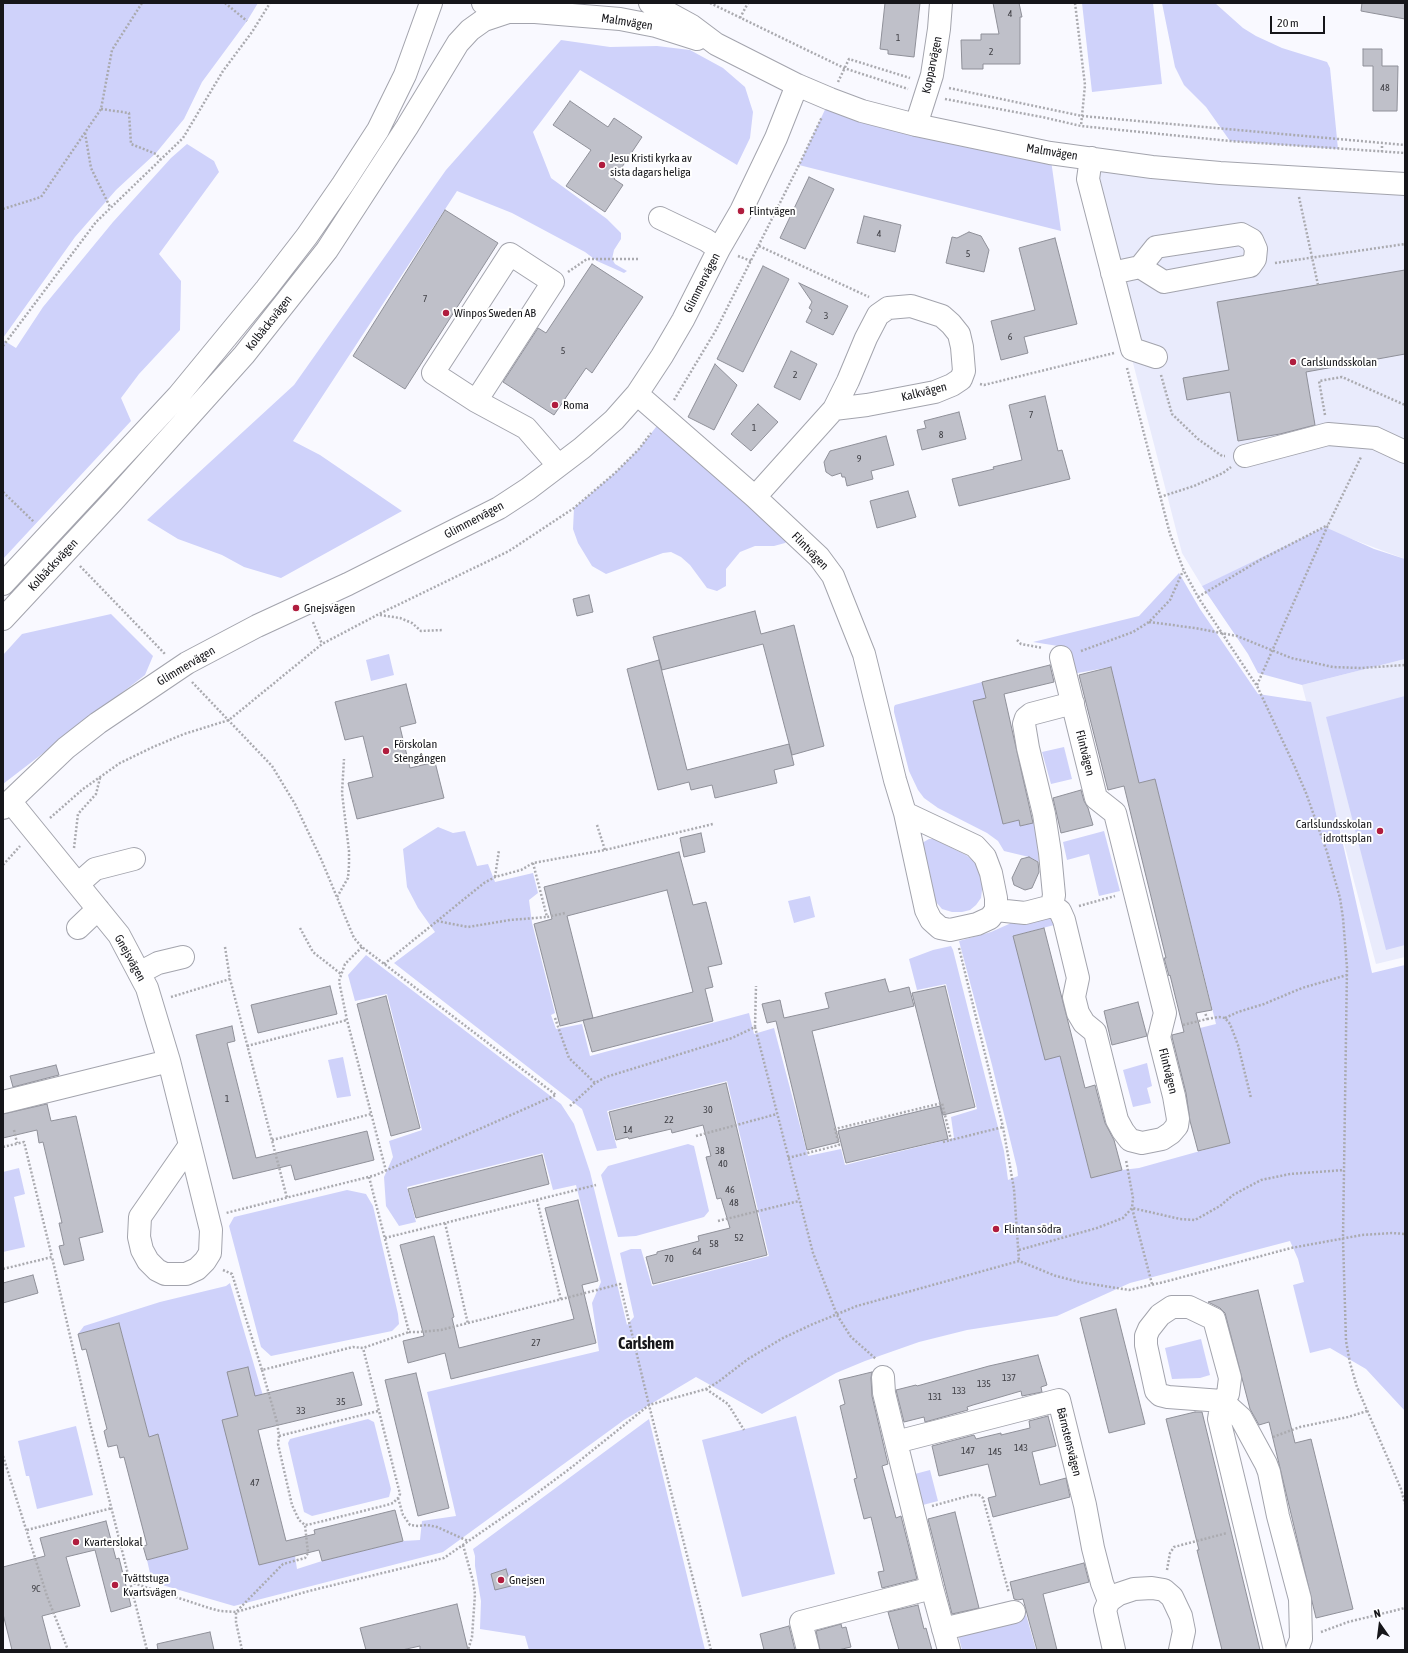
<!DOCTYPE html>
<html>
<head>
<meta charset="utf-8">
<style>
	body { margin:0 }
	#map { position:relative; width:1408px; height:1653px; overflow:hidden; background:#f9f9ff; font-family:"Asap Condensed",sans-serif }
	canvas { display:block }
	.frame { position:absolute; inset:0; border:4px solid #16161a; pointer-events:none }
	.north { position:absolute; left:1360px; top:1605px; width:40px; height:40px; -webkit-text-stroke:3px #fff; paint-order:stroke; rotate:346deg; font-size:11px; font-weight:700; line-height:16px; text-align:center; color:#16161a }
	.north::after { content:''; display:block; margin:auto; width:14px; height:18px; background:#16161a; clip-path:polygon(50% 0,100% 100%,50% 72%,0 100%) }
	.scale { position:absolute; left:1270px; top:16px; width:55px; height:18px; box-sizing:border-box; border:2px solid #16161a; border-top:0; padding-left:5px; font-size:12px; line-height:14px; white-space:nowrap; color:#16161a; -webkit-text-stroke:3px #fff; paint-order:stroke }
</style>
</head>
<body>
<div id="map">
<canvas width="1408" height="1653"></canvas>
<div class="frame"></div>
<div class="north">N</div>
<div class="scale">20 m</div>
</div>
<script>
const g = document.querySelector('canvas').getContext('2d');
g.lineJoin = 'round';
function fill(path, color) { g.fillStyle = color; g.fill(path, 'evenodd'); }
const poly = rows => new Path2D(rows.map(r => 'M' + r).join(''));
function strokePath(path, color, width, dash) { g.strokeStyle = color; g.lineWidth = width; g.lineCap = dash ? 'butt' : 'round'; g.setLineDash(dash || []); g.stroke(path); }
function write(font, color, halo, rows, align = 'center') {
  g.font = font + ' "Asap Condensed",sans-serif'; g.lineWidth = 4; g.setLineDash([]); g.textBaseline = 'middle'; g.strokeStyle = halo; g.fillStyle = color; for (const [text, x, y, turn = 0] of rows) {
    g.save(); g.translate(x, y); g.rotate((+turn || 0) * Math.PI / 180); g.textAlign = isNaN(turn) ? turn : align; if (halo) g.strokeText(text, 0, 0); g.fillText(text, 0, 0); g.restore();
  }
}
fill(poly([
	[1083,169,1172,180,1263,187,1405,192,1405,559,1325,529,1202,586,1182,553],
	[1405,659,1405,957,1376,964,1302,685]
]), '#e9ebfc');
fill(poly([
	[3,3,258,3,247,21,202,82,184,119,156,153,116,190,75,237,3,338],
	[1082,3,1153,3,1162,84,1092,92],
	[1162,3,1215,3,1243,28,1256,36,1282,48,1327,62,1330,68,1338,149,1230,141,1206,107,1184,85,1175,67],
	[561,40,610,47,657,46,690,50,723,68,745,87,753,112,750,138,737,165,580,70,533,132,551,178,607,219,621,233,621,239,614,250,612,259,615,264,627,271,624,273,597,261,585,252,512,213,457,191,293,441,320,455,402,511,281,578,244,567,222,555,178,539,147,520,294,385,446,170],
	[830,99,1050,153,1061,231,799,165],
	[187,144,214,161,219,172,159,254,181,281,180,330,139,374,121,398,131,421,3,559,3,340,16,348,43,307,113,222,171,158],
	[663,418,794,534,785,543,774,546,755,546,740,552,726,569,726,586,717,591,707,588,690,565,681,557,671,552,663,553,606,574,592,566,578,543,573,529,574,508,615,473,639,449],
	[1325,527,1374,549,1405,559,1405,659,1302,685,1258,673,1248,654,1202,586],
	[1179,573,1200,609,1258,694,1311,702,1372,973,1405,965,1405,1411,1366,1369,1330,1348,1310,1353,1293,1285,1304,1282,1298,1259,1290,1241,1130,1283,1057,1316,967,1330,919,1342,865,1361,836,1373,762,1414,696,1377,624,1420,443,1552,234,1606,152,1582,147,1560,188,1549,158,1435,149,1437,119,1323,78,1334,84,1326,160,1302,226,1286,230,1283,271,1423,223,1420,259,1565,295,1556,297,1569,322,1561,403,1541,420,1540,422,1521,456,1516,427,1392,599,1351,592,1303,601,1282,576,1185,553,1190,543,1153,407,1187,416,1222,399,1226,386,1206,384,1177,393,1157,389,1141,422,1130,387,994,355,1001,348,975,366,955,561,1104,574,1124,590,1172,627,1325,634,1317,620,1253,631,1249,641,1249,652,1286,769,1256,727,1081,607,1111,617,1148,597,1151,582,1109,394,963,435,932,418,908,407,887,403,849,438,827,453,833,465,831,477,866,488,864,495,882,533,873,538,893,529,900,532,923,555,1013,551,1015,556,1029,582,1024,590,1056,749,1013,754,1034,774,1028,808,1156,841,1149,845,1165,954,1138,951,1117,977,1109,946,984,917,990,909,959,933,950,951,946,953,950,1004,1151,1008,1180,1018,1176,1017,1168,992,1065,959,941,991,932,1009,924,1017,918,1045,913,1058,922,1054,925,1013,936,1060,1056,1091,1178,1122,1170,1139,1168,1229,1143,1200,1028,1216,1024,1155,779,1139,783,1111,667,1072,674,1065,650,1058,646,1033,642,1139,616],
	[111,614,153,656,145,675,3,784,3,655,22,634],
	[389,654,394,675,371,681,366,660],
	[982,682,986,698,1004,824,1019,820,1020,826,1035,822,1039,862,1029,857,1004,851,998,841,987,833,938,808,924,798,918,790,909,771,894,712,894,707,895,705],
	[1405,696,1405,945,1386,950,1326,717],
	[1064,747,1072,779,1051,784,1042,752],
	[1104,831,1120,891,1099,896,1089,854,1067,860,1063,842],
	[929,839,934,839,966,855,975,862,982,882,982,890,981,898,976,905,970,910,962,912,952,912,942,909,936,902,922,847,922,843],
	[810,896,815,917,794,923,788,901],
	[343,1057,351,1096,337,1098,328,1060],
	[1147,1063,1152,1086,1147,1088,1151,1103,1133,1107,1123,1070],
	[688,1144,694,1146,709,1211,704,1217,636,1236,618,1237,601,1175,608,1166],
	[19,1168,25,1194,14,1197,25,1247,3,1252,3,1172],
	[347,1190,366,1194,373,1206,398,1314,399,1324,392,1331,271,1356,261,1347,229,1226,234,1217],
	[1201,1339,1210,1375,1200,1378,1172,1379,1165,1348],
	[796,1416,835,1574,742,1597,702,1440],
	[368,1419,374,1422,391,1489,389,1497,312,1516,304,1512,288,1443,290,1439],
	[649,1419,705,1650,529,1650,525,1636,480,1629,481,1601,475,1566,475,1556,473,1549],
	[76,1426,93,1495,37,1509,29,1476,26,1476,18,1441],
	[930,1470,938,1501,919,1506,911,1475],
	[1025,1611,1036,1650,962,1650,959,1638,960,1634,1000,1618]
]), '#cfd2fa');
const building = poly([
	[885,3,920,3,914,57,888,54,888,50,880,49,885,3],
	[993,3,1019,3,1022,17,1020,17,1020,64,983,64,983,69,962,69,961,40,981,40,981,34,999,34,993,3],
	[1362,3,1405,3,1405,19,1361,11,1362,3],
	[1363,49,1382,49,1382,66,1398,66,1397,111,1373,111,1373,66,1363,66,1363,49],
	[570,101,608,127,614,118,642,137,614,179,623,185,605,212,566,186,591,150,553,125,570,101],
	[809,177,834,189,805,249,780,238,809,177],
	[445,210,498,243,405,389,353,356,445,210],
	[864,216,901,225,895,252,857,243,864,216],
	[969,232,981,236,989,250,984,272,946,263,952,237,957,238,969,232],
	[1055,238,1077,324,1024,337,1028,353,1001,360,991,321,1035,310,1019,248,1055,238],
	[592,264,643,297,592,373,586,368,554,415,503,382,538,328,546,333,592,264],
	[763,266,789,279,743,372,717,359,763,266],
	[1405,270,1405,354,1306,372,1315,425,1280,434,1238,441,1230,392,1187,400,1183,378,1229,370,1217,302,1405,270],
	[799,283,848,306,833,335,806,322,812,310,809,308,812,302,799,283],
	[791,351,817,364,800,400,774,387,791,351],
	[715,364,737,385,714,430,688,417,715,364],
	[1045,396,1058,451,1062,450,1070,479,959,506,952,479,994,469,993,467,1022,460,1009,405,1045,396],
	[758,404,778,422,751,451,731,434,758,404],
	[959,412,966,439,922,450,917,430,926,428,924,421,959,412],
	[886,436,894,465,871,471,873,479,847,486,845,477,842,477,841,473,832,476,826,472,824,462,830,451,886,436],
	[908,491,916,517,877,528,870,501,908,491],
	[589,595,593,612,577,616,573,599,589,595],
	[755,611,761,634,794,625,824,746,792,755,763,644,662,670,653,637,755,611],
	[659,660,687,770,789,744,794,765,774,770,777,783,715,798,712,785,691,790,689,782,658,790,627,669,659,660],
	[1050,665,1054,682,1004,694,1033,823,1020,826,1019,820,1003,824,973,701,986,698,982,682,1050,665],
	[1111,667,1139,783,1155,779,1212,1010,1196,1013,1230,1143,1198,1151,1190,1121,1186,1093,1172,1037,1172,1035,1184,1032,1170,975,1169,976,1164,958,1166,958,1124,786,1108,790,1079,675,1111,667],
	[406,684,416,723,400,727,410,768,435,762,444,798,357,819,348,783,373,777,363,736,345,740,335,702,406,684],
	[1081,790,1084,801,1088,808,1093,825,1061,833,1053,798,1081,790],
	[701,833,705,852,684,857,680,838,701,833],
	[679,852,693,905,706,902,722,964,708,967,713,987,705,989,713,1021,592,1052,583,1020,593,1018,560,1026,534,924,552,919,544,887,679,852],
	[667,890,693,992,593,1018,567,916,667,890],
	[1029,857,1038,862,1039,872,1032,888,1025,890,1014,885,1012,878,1021,859,1029,857],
	[1044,928,1085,1088,1095,1085,1105,1123,1114,1140,1122,1170,1091,1178,1060,1056,1045,1060,1013,936,1044,928],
	[885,979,889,992,909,987,914,1006,812,1031,839,1142,807,1150,776,1021,767,1023,762,1004,780,1000,784,1018,829,1008,825,993,885,979],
	[330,986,337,1014,258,1033,251,1005,330,986],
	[945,986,975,1107,943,1115,912,993,945,986],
	[386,996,420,1128,391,1136,357,1004,386,996],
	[1138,1002,1147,1036,1112,1045,1104,1011,1138,1002],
	[232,1026,235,1041,227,1043,256,1158,367,1131,374,1160,295,1180,291,1165,233,1179,196,1035,232,1026],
	[56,1065,59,1075,13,1087,10,1076,56,1065],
	[726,1083,767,1255,653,1284,646,1257,657,1254,657,1252,699,1241,698,1236,730,1228,721,1198,717,1199,706,1157,711,1156,703,1125,672,1133,671,1129,633,1138,629,1139,628,1137,616,1140,609,1112,726,1083],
	[47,1104,51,1121,76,1116,103,1232,79,1238,84,1260,64,1265,59,1246,64,1245,59,1223,62,1223,43,1142,39,1143,37,1130,3,1138,3,1114,47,1104],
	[940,1106,948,1139,846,1163,838,1131,940,1106],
	[542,1155,549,1184,416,1218,408,1189,542,1155],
	[578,1200,598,1281,582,1285,596,1343,451,1379,445,1353,408,1363,403,1341,424,1336,400,1245,434,1236,454,1317,452,1318,459,1348,574,1319,545,1208,578,1200],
	[33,1275,38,1293,3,1303,3,1283,33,1275],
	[1258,1290,1295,1443,1311,1439,1353,1609,1316,1618,1269,1422,1259,1425,1250,1409,1225,1313,1220,1308,1208,1302,1258,1290],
	[1116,1309,1145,1424,1109,1433,1080,1318,1116,1309],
	[119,1323,149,1437,158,1434,188,1549,147,1560,143,1546,147,1545,124,1457,120,1458,117,1445,108,1447,104,1431,107,1429,86,1349,82,1350,78,1334,119,1323],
	[1038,1355,1047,1385,1041,1387,1042,1392,1022,1396,1021,1391,973,1405,967,1407,968,1410,925,1422,924,1417,904,1422,896,1390,916,1385,917,1386,989,1366,1038,1355],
	[248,1367,255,1396,353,1372,362,1405,258,1430,286,1541,315,1534,314,1530,395,1510,403,1541,322,1561,319,1550,259,1565,222,1420,238,1416,227,1372,248,1367],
	[872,1372,871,1378,872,1396,888,1464,882,1466,896,1518,901,1516,917,1579,882,1588,878,1572,884,1571,871,1517,864,1519,854,1479,857,1478,840,1406,845,1404,839,1380,872,1372],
	[416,1373,449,1508,418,1516,385,1380,416,1373],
	[1195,1412,1202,1412,1260,1650,1222,1650,1197,1550,1199,1550,1166,1419,1195,1412],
	[1048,1416,1056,1446,1032,1452,1040,1485,1066,1478,1070,1497,993,1517,988,1498,996,1496,988,1464,939,1476,932,1446,974,1435,976,1439,1001,1433,1001,1435,1030,1428,1029,1421,1048,1416],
	[955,1512,979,1608,952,1614,928,1519,955,1512],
	[106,1521,116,1559,119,1558,131,1606,111,1612,95,1550,66,1557,80,1606,42,1616,51,1650,12,1650,3,1614,3,1567,45,1556,40,1538,106,1521],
	[1084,1563,1089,1582,1043,1594,1057,1650,1037,1650,1023,1599,1018,1600,1014,1599,1010,1582,1084,1563],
	[506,1569,511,1586,495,1590,491,1574,506,1569],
	[457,1604,468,1650,420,1650,420,1646,402,1650,366,1650,360,1628,457,1604],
	[918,1605,924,1629,926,1628,932,1650,899,1650,888,1612,918,1605],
	[841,1624,842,1628,846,1627,851,1647,838,1650,820,1650,816,1631,841,1624],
	[789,1626,795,1650,764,1650,760,1634,789,1626],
	[210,1632,214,1650,158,1650,157,1644,210,1632]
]);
fill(building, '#bfc0c9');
strokePath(building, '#8f9099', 1);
const minor = poly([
	[650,3,692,26,716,44,797,85,830,99,862,111,916,125,1050,153,1152,167,1220,173,1405,184],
	[535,12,620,19,656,26,697,39],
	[916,125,932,75,939,29,941,3],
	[1091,158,1088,179,1132,349,1156,357],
	[660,218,706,240,719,249],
	[1112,273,1140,267,1156,247,1241,234,1252,240,1256,249,1255,259,1250,266,1164,282,1140,267],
	[637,394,755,497,819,557,833,576,864,654,895,780,905,813,975,846,985,857,991,873,996,898,996,910,990,918,977,924,950,930,940,928,931,920,926,910,905,813],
	[476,401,553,282,510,254,433,373,476,401,526,428,558,465],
	[1245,456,1328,434,1375,438,1405,452],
	[755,497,834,409,848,381,866,338,878,315,888,308,911,306,942,316,951,324,959,334,962,347,964,371,961,379,952,385,935,392,867,405,834,409],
	[10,801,119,935,147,988,169,1061,190,1145,140,1217,139,1237,142,1250,148,1261,157,1270,165,1274,186,1274,197,1269,205,1261,210,1253,211,1230,190,1145],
	[3,808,66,748,98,723,187,663,257,626,348,584,499,508,528,489,582,448,614,420,637,394,662,356,683,320,719,249,741,211,776,138,797,85],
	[78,884,95,869,134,859],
	[1052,906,1054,895,1050,853,1044,814,1028,748,1024,724,1026,718,1031,714,1073,703],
	[996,910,1025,913,1052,906,1060,911,1064,920,1078,978,1074,997,1078,1013,1084,1023,1095,1032,1117,1120,1123,1131,1130,1140,1142,1143,1162,1139,1171,1133,1177,1126,1178,1119,1174,1096,1159,1037,1165,1013,1115,813,1096,798,1061,657],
	[78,928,98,909],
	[139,973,158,963,183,957],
	[3,1102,169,1061],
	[1172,1307,1189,1307,1214,1319,1230,1378,1228,1394,1222,1401,1168,1397,1160,1395,1156,1391,1146,1345,1146,1336,1149,1329,1160,1315,1172,1307],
	[883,1377,884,1393,896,1442,932,1588,949,1650],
	[896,1442,1059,1400,1085,1505,1093,1548,1102,1583,1109,1601],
	[943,1629,1014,1612],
	[808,1650,801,1622,932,1588],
	[1114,1650,1105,1610,1109,1601,1119,1594,1134,1589,1152,1588,1164,1590,1172,1597,1181,1616,1184,1631,1180,1650],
	[1275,1650,1219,1419,1222,1401,1241,1418,1266,1464,1269,1472,1278,1516,1300,1599,1301,1639,1297,1650]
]);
const highway = poly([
	[483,3,493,8,508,12,535,12,550,7,557,3],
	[3,584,178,396,266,289,307,236,343,184,378,130,405,75,431,3],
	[3,619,113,501,244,355,327,250,407,127,458,43,470,30,484,20,508,12]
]);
strokePath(minor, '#a3a4ad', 24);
strokePath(highway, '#a3a4ad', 24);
strokePath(poly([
	[225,3,247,21],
	[710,3,844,68,908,89],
	[1075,3,1085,85,1081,126],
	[740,18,748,3],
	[838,82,849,59,910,78],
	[949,88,1082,116,1405,145],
	[945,99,1042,117,1081,126,1230,141,1405,153],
	[101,109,129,113,131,144,156,154,161,160],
	[85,133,91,168,110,207],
	[1382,152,1382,144],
	[1299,197,1318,285],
	[3,209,41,197,101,109,112,50,142,3],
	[759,246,869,297],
	[738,256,751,261],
	[1275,263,1405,244],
	[568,272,587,259,639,259],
	[3,346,96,222,183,138,223,71,252,32,270,3],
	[1127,368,1170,534,1184,571,1198,597,1257,686,1294,765,1306,793,1327,852,1340,898,1343,918,1347,968,1343,1239,1346,1341,1350,1363,1357,1387,1401,1489,1405,1504],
	[1161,375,1172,414,1198,439,1222,456,1225,456],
	[980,384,984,385,1114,353],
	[674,400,716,330,799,165,822,117],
	[1325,415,1319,381,1342,377,1405,405],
	[3,492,34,522],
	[1160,497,1194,486,1223,473,1231,467],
	[80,566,165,654],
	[1198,597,1260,560,1328,525],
	[380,615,400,618,412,623,421,631,443,630],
	[313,622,322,644],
	[1149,622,1195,628,1237,636,1291,658,1333,667,1361,668,1405,665],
	[1017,640,1021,644,1043,648],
	[1081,651,1133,632,1149,622,1170,600,1183,571],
	[192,682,272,766,295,804,321,859,354,938,362,947,556,1095,376,1175,226,1213],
	[1257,685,1328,525,1361,457],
	[50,818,83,789,120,763,153,747,184,734,229,720,322,644,379,614,509,551,574,508,615,473,639,449,651,433],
	[597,825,605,850],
	[74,848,78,814,96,794,100,778],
	[533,863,547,917,565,913],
	[3,865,20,846],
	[495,877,499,850],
	[337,897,348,878,349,865,349,851,342,793,344,759],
	[1079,906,1115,896],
	[437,921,468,927,510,920,547,917],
	[300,928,313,952,341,974],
	[225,947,230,979,287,1198],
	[362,947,345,964,339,981,347,1020,386,1171],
	[959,948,1003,1127,1014,1189,1019,1261],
	[384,964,484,883,495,877,521,870,533,863,605,850,713,824],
	[171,997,230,979],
	[555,1018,569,1058,595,1083],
	[1225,1018,1238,1012,1264,1004,1302,988,1347,975],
	[1207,1019,1219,1017,1225,1018,1230,1024,1238,1045,1251,1098],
	[1183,1025,1207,1019,1205,1012],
	[755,1027,813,1253,837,1315,851,1337,876,1359],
	[247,1046,347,1020],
	[570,1106,595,1083,606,1077,732,1038,755,1027,756,986],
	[14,1130,17,1143],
	[696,1136,777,1114],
	[272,1140,371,1114],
	[943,1142,951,1140],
	[3,1147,24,1142,52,1257],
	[788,1158,839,1145,835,1129,942,1103,951,1140,1003,1127],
	[369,1177,409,1332,418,1332,441,1330,620,1284,649,1405,711,1650],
	[537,1200,561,1300],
	[718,1221,799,1201],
	[445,1223,468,1324],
	[385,1238,596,1185],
	[1019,1250,1097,1228,1123,1218,1132,1208,1133,1198,1126,1160],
	[3,1269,52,1257,90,1423,147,1650],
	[223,1270,232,1274,262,1370,353,1347,363,1348,409,1332],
	[1152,1284,1132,1208,1180,1219,1195,1220,1220,1206,1233,1195,1261,1180,1290,1174,1344,1170],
	[262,1370,277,1422,279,1436,278,1444,292,1505,299,1520,305,1525,311,1524,387,1505,393,1503,398,1498,400,1494,363,1348],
	[706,1389,728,1404,744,1430],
	[279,1436,378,1411],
	[1273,1437,1300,1427,1348,1417,1367,1411],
	[3,1456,47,1596,68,1650],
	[398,1498,403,1515,410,1525,418,1526,427,1525,437,1527,468,1541],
	[932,1506,972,1495,979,1495,983,1498,1009,1593],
	[27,1530,112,1508],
	[463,1545,473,1581,475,1594,472,1637,468,1650],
	[1167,1570,1170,1553,1174,1547,1227,1533],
	[130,1582,209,1608,220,1611,236,1612,309,1591,444,1558,525,1502,572,1467,649,1405,706,1389,718,1382,748,1359,783,1338,813,1324,857,1306,1019,1261,1056,1276,1079,1282,1129,1290,1164,1282,1291,1248,1362,1235,1392,1233,1405,1234],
	[1321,1632,1348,1622,1405,1608],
	[242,1650,236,1622,236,1612,283,1564,305,1558,308,1553,305,1525]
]), '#aaaaaf', 2.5, [2, 2]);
strokePath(minor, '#fff', 22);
strokePath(highway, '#fff', 22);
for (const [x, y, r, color] of [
	[602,165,4,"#b01d3e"],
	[741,211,4,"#b01d3e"],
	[446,313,4,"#b01d3e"],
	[1293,362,4,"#b01d3e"],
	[555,405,4,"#b01d3e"],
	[296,608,4,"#b01d3e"],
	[386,751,4,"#b01d3e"],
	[1380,831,4,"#b01d3e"],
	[996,1229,4,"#b01d3e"],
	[76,1542,4,"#b01d3e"],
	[501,1580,4,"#b01d3e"],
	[115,1585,4,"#b01d3e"]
]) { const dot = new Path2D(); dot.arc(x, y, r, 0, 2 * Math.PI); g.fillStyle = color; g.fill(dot); strokePath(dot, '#fff', 1.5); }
write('10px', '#404046', null, [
	["4",1010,14],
	["1",898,38],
	["2",991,52],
	["48",1385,88],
	["4",879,234],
	["5",968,254],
	["7",425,299],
	["3",826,316],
	["6",1010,337],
	["5",563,351],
	["2",795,375],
	["7",1031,415],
	["1",754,428],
	["8",941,435],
	["9",859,459],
	["1",227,1099],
	["30",708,1110],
	["22",669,1120],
	["14",628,1130],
	["38",720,1151],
	["40",723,1164],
	["46",730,1190],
	["48",734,1203],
	["52",739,1238],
	["58",714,1244],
	["64",697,1252],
	["70",669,1259],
	["27",536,1343],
	["137",1009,1378],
	["135",984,1384],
	["133",959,1391],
	["131",935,1397],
	["35",341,1402],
	["33",301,1411],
	["143",1021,1448],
	["147",968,1451],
	["145",995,1452],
	["47",255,1483],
	["9C",36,1589]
]);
write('12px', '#16161a', '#fff', [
	["Malmvägen",627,22,9],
	["Kopparvägen",932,65,-78],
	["Malmvägen",1052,152,9],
	["Glimmervägen",702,283,-63],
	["Kolbäcksvägen",269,323,-52],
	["Kalkvägen",924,392,-14],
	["Glimmervägen",474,520,-28],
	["Flintvägen",810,551,46],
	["Kolbäcksvägen",53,565,-47],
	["Glimmervägen",186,666,-31],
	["Flintvägen",1085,753,76],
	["Gnejsvägen",130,958,61],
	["Flintvägen",1168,1071,76],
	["Bärnstensvägen",1069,1442,76]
]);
write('12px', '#16161a', '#fff', [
	["Jesu Kristi kyrka av",610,158],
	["sista dagars heliga",610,172],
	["Flintvägen",749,211],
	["Winpos Sweden AB",454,313],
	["Carlslundsskolan",1301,362],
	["Roma",563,405],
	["Gnejsvägen",304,608],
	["Förskolan",394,744],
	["Stengången",394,758],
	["Carlslundsskolan",1372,824,"right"],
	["idrottsplan",1372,838,"right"],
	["Flintan södra",1004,1229],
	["Kvarterslokal",84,1542],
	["Tvättstuga",123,1578],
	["Kvartsvägen",123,1592],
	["Gnejsen",509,1580]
], 'left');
write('bold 16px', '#16161a', '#fff', [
	["Carlshem",646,1344]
]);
</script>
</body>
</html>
